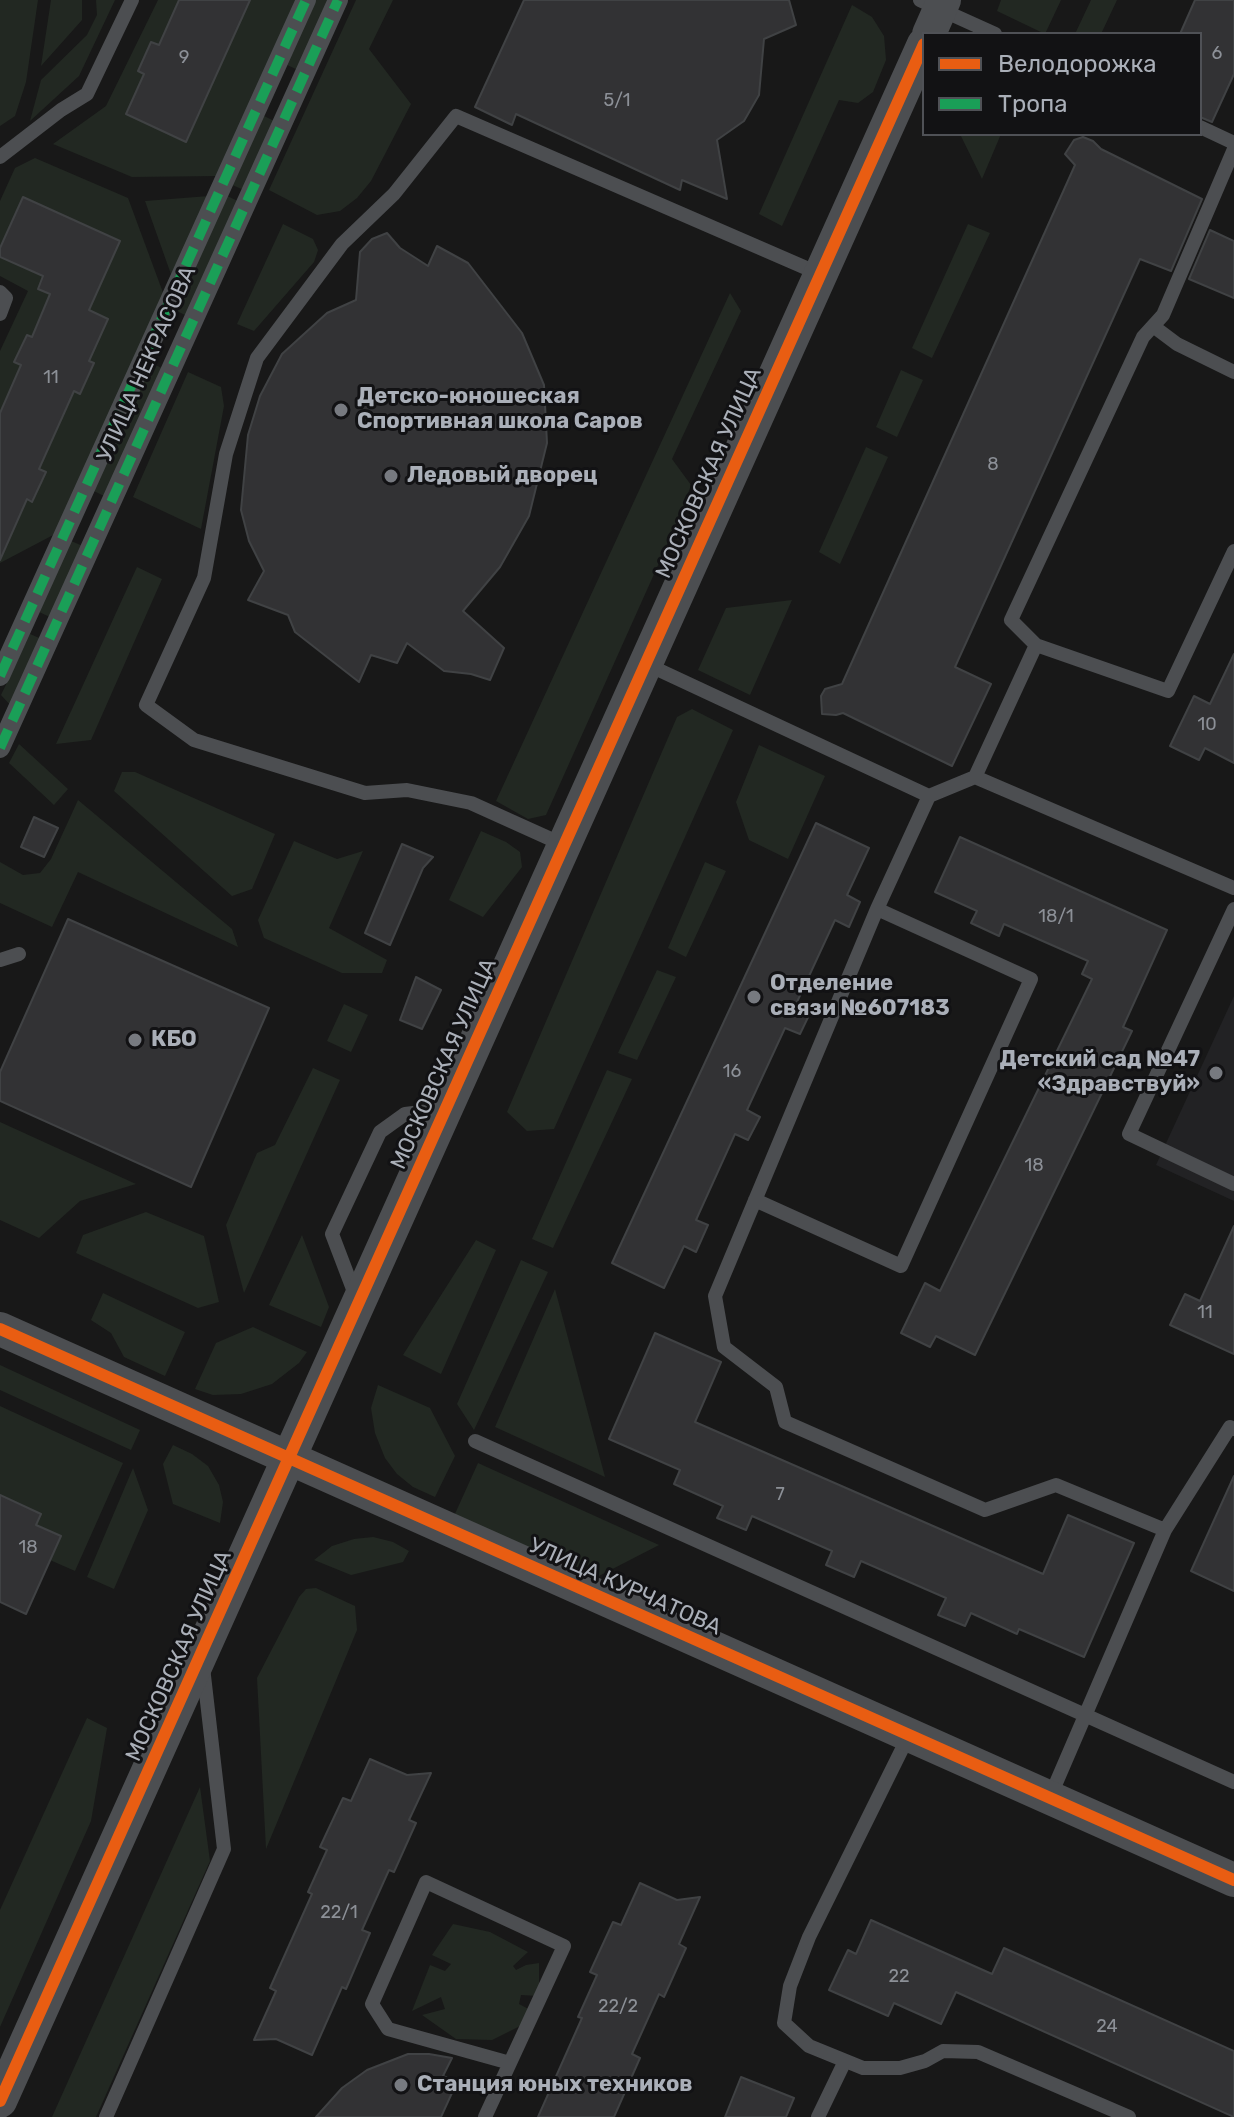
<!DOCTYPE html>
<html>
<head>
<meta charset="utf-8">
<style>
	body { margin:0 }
	#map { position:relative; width:1234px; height:2117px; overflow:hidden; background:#181818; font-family:Rubik,sans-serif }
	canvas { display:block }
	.legend { position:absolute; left:922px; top:32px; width:280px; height:104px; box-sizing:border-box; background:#121214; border:2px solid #4f5156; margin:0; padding:10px 14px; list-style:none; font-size:24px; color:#aaafb8 }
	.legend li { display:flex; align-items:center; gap:16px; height:40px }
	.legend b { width:40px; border:2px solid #4f5156 }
</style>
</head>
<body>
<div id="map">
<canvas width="1234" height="2117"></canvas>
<ul class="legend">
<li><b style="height:10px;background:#e95d12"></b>Велодорожка</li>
<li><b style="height:10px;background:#1a9f57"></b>Тропа</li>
</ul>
</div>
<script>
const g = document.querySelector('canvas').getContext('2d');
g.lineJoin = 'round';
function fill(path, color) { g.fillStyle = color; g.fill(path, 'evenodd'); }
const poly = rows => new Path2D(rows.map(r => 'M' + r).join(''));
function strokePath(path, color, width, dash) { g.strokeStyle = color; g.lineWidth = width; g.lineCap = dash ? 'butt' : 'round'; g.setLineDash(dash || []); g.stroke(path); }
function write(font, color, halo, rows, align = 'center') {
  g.font = font + ' Rubik,sans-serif'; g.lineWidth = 6; g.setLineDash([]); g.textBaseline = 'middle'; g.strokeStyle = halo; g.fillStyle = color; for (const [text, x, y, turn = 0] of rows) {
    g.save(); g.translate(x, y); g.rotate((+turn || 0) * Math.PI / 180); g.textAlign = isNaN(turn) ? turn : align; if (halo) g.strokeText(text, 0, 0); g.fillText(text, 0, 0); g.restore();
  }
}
fill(poly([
	[1234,996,1234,1201,1156,1165]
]), '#222224');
fill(poly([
	[0,0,38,0,26,82,15,116,0,126],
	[51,0,82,0,82,20,41,66],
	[96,0,115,0,79,76,30,121,41,80,87,35,97,15],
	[158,0,298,0,218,176,132,177,53,144,106,106],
	[311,0,333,0,300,71,283,63],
	[356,0,393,0,369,49,411,104,371,181,357,198,340,211,317,215,269,190],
	[1001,0,1061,0,1045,34,997,11],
	[1091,0,1117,0,1101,34,1075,34],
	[852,5,872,17,884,36,886,60,873,92,858,103,839,100,782,226,759,214],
	[262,115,278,123,246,191,230,184],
	[960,134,1001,134,982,179],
	[35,158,128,198,165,298,57,533,0,563,0,351,28,291,0,276,0,201,15,168],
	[225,195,242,203,189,317,173,309],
	[209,196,173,280,145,201],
	[283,224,313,239,318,250,314,262,254,331,237,324],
	[968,224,990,233,932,358,912,348],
	[730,293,741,311,672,459,691,485,681,514,546,815,528,819,496,801],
	[149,362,166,370,106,497,90,489],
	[901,370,923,380,897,437,876,427],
	[188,372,221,387,224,406,201,529,133,497],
	[866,447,888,457,840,564,819,552],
	[69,540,85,547,52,618,37,611],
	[137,567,162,579,91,740,56,744],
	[792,600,750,695,698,670,726,608],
	[30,634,44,640,12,707,1,695],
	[692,709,733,730,554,1129,527,1131,507,1112,677,717],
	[19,744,68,789,54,805,9,763],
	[759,745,825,776,788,859,749,840,736,802],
	[122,772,135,772,275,834,252,889,232,896,114,791],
	[78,800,232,929,238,947,78,872,52,927,0,903,0,862,23,875,40,873,51,859],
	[481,831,506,842,520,852,522,867,483,917,449,900],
	[294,841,337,859,363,851,329,928,387,960,382,973,342,973,264,938,258,920],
	[705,862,726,871,686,957,668,948],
	[657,970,676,977,637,1060,618,1053],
	[344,1004,368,1015,351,1052,327,1041],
	[313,1068,340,1080,244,1293,226,1225,257,1153,275,1145],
	[607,1070,632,1079,553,1248,532,1239],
	[0,1122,136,1184,80,1201,39,1238,0,1220],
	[146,1212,204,1236,219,1302,198,1308,76,1253,83,1235],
	[302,1235,329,1307,321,1327,269,1305],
	[476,1240,496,1250,441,1374,403,1355],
	[521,1260,548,1272,474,1430,457,1404],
	[555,1289,605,1477,495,1427],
	[103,1293,185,1332,165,1376,124,1357,111,1333,91,1320],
	[253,1327,307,1352,299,1363,272,1384,241,1394,213,1395,195,1389,216,1343],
	[0,1365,140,1430,131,1450,0,1390],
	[378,1385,430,1408,455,1456,435,1497,413,1487,397,1474,385,1458,375,1433,371,1408],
	[0,1406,123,1463,75,1571,50,1560,61,1536,36,1525,41,1514,0,1495],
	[173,1445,192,1454,208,1466,219,1485,223,1502,220,1523,173,1504,163,1464],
	[478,1463,659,1545,595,1578,454,1516],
	[133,1468,148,1510,114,1589,87,1577],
	[373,1537,393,1542,409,1551,403,1562,351,1575,314,1560,332,1546,354,1539],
	[316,1588,355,1606,357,1630,266,1849,257,1678,299,1597,306,1589],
	[87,1718,107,1728,91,1821,0,2027,0,1910],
	[200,1787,210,1861,96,2117,52,2117],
	[453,1924,490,1932,528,1952,513,1966,516,1970,526,1965,539,1963,539,1996,521,1995,519,2004,532,2011,520,2026,492,2040,456,2039,422,2015,445,2009,441,1997,412,2011,430,1965,445,1971,451,1964,432,1955]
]), '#222822');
const building = poly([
	[179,0,250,0,186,142,126,114,144,74,138,71,151,42,159,45,179,0],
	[524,0,789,0,796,25,764,39,759,95,744,121,717,140,727,199,682,180,680,190,516,114,512,125,475,107,524,0],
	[1195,0,1234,0,1234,74,1212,122,1200,117,1200,34,1180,34,1195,0],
	[1083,137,1093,141,1101,149,1202,199,1171,271,1140,259,955,667,991,684,952,766,843,713,836,715,822,714,821,696,825,689,842,684,1075,165,1065,154,1074,140,1083,137],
	[23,197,120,241,89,310,108,319,89,361,94,363,80,394,74,391,39,469,46,472,32,502,27,499,0,560,0,413,21,365,14,362,27,335,32,337,50,294,38,289,43,276,0,257,0,248,23,197],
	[1210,230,1234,241,1234,298,1189,279,1210,230],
	[387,233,400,248,428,266,437,246,468,263,522,333,544,385,547,443,529,516,500,567,463,611,504,648,490,680,471,674,444,671,407,643,397,663,371,655,359,682,295,632,288,615,248,600,264,571,249,541,241,510,248,435,260,396,282,354,327,313,356,300,360,252,372,239,387,233],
	[1234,654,1234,763,1205,748,1199,760,1170,746,1194,696,1210,704,1234,654],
	[34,817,58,828,44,857,21,847,34,817],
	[816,823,869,848,847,895,860,902,849,927,835,920,797,1002,812,1009,800,1034,785,1028,747,1110,760,1117,748,1140,735,1134,696,1220,708,1225,696,1252,684,1246,664,1288,612,1263,816,823],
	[960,837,1167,930,1123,1027,1132,1031,975,1355,936,1336,930,1347,901,1333,925,1283,940,1291,1092,979,1082,974,1088,961,1004,924,999,936,971,923,977,911,935,892,960,837],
	[402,844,433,857,423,868,390,945,365,933,402,844],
	[68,919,269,1008,191,1187,0,1101,0,1072,68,919],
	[416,977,441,990,422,1029,400,1020,416,977],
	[1234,1226,1234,1354,1170,1325,1185,1294,1200,1301,1234,1226],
	[655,1333,721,1362,695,1422,1043,1574,1068,1515,1134,1543,1084,1657,1019,1629,1017,1634,971,1613,965,1626,938,1615,946,1598,861,1561,854,1577,826,1565,832,1551,752,1516,746,1530,717,1518,723,1506,674,1484,680,1470,609,1439,655,1333],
	[1234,1476,1234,1591,1191,1571,1234,1476],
	[0,1495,41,1514,36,1525,61,1536,26,1614,0,1602,0,1495],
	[370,1759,407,1775,431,1773,409,1820,416,1823,394,1872,389,1870,362,1930,370,1933,346,1989,342,1987,312,2055,276,2039,254,2040,276,1991,270,1988,312,1894,308,1892,327,1850,320,1847,343,1798,351,1801,370,1759],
	[640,1883,677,1900,700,1897,679,1944,686,1948,664,1997,659,1994,632,2054,640,2058,614,2117,538,2117,582,2018,578,2017,597,1975,590,1972,613,1922,621,1925,640,1883],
	[871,1920,992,1974,1004,1948,1234,2051,1234,2117,956,1992,941,2024,894,2003,888,2016,829,1990,848,1950,856,1954,871,1920],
	[408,2054,429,2054,452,2058,443,2076,457,2082,441,2117,316,2117,342,2088,367,2070,408,2054],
	[741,2077,794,2098,786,2117,725,2117,741,2077]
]);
fill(building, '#323234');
strokePath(building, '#404244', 2);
strokePath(poly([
	[920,0,995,34],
	[1200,127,1234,143],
	[0,157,61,110,87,94,132,0],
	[0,292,6,298,0,314],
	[1153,326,1177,344,1234,372],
	[1036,645,1168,691,1234,551],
	[646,664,929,796,975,777,1234,888],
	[975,777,1036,645,1011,620,1143,337,1163,315,1234,149],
	[929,796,877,909,715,1296,724,1347,776,1387,785,1422,985,1510,1056,1485,1165,1530],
	[564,845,471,803,407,790,365,793,194,740,146,705,204,578,226,454,257,358,342,244,394,194,456,116,820,274],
	[1234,909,1129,1134,1234,1184],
	[0,960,19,954],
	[755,1200,901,1266,1031,979,877,909],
	[356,1297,332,1234,380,1132,405,1114,445,1109],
	[475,1441,1234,1782],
	[909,1735,809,1937,790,1986,784,2023,809,2046,863,2068,900,2068,925,2061,943,2051,978,2052,1129,2117],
	[1050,1797,1165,1530,1230,1427,1234,1429],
	[106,2117,224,1849,203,1667],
	[485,2117,564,1946,426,1882,372,2004,388,2029,510,2063],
	[818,2117,845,2061]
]), '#4c4e51', 14);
strokePath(poly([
	[0,676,306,0],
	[0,748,338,0]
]), '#4c4e51', 20);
strokePath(poly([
	[929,34,944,0],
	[0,1329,1234,1880],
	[0,2101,924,44]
]), '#4c4e51', 34);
strokePath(poly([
	[0,676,306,0],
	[0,748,338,0]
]), '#1a9f57', 10, [20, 10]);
strokePath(poly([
	[0,1329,1234,1880],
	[0,2101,924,44]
]), '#e95d12', 12);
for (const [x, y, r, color] of [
	[341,410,8,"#777a80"],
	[391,476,8,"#777a80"],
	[754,997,8,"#777a80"],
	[135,1040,8,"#777a80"],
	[1216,1073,8,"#777a80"],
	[401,2085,8,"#777a80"]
]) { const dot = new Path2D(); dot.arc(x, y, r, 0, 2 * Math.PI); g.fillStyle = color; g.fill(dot); strokePath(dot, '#121214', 3); }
write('18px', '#8c9097', null, [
	["6",1217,54],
	["9",184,58],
	["5/1",617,101],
	["11",51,378],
	["8",993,465],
	["10",1207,725],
	["18/1",1056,917],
	["16",732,1072],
	["18",1034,1166],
	["11",1205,1313],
	["7",780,1495],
	["18",28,1548],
	["22/1",339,1913],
	["22",899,1977],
	["22/2",618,2007],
	["24",1107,2027]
]);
write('22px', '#aaafb8', '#121214', [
	["УЛИЦА НЕКРАСОВА",147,364,-66],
	["МОСКОВСКАЯ УЛИЦА",709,473,-66],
	["МОСКОВСКАЯ УЛИЦА",444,1064,-66],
	["УЛИЦА КУРЧАТОВА",625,1587,24],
	["МОСКОВСКАЯ УЛИЦА",179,1656,-66]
]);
write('bold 22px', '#aaafb8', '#121214', [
	["Детско-юношеская",357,397],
	["Спортивная школа Саров",357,422],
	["Ледовый дворец",407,476],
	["Отделение",770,984],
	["связи №607183",770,1009],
	["КБО",151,1040],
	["Детский сад №47",1200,1060,"right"],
	["«Здравствуй»",1200,1085,"right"],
	["Станция юных техников",417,2085]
], 'left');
</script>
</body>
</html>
